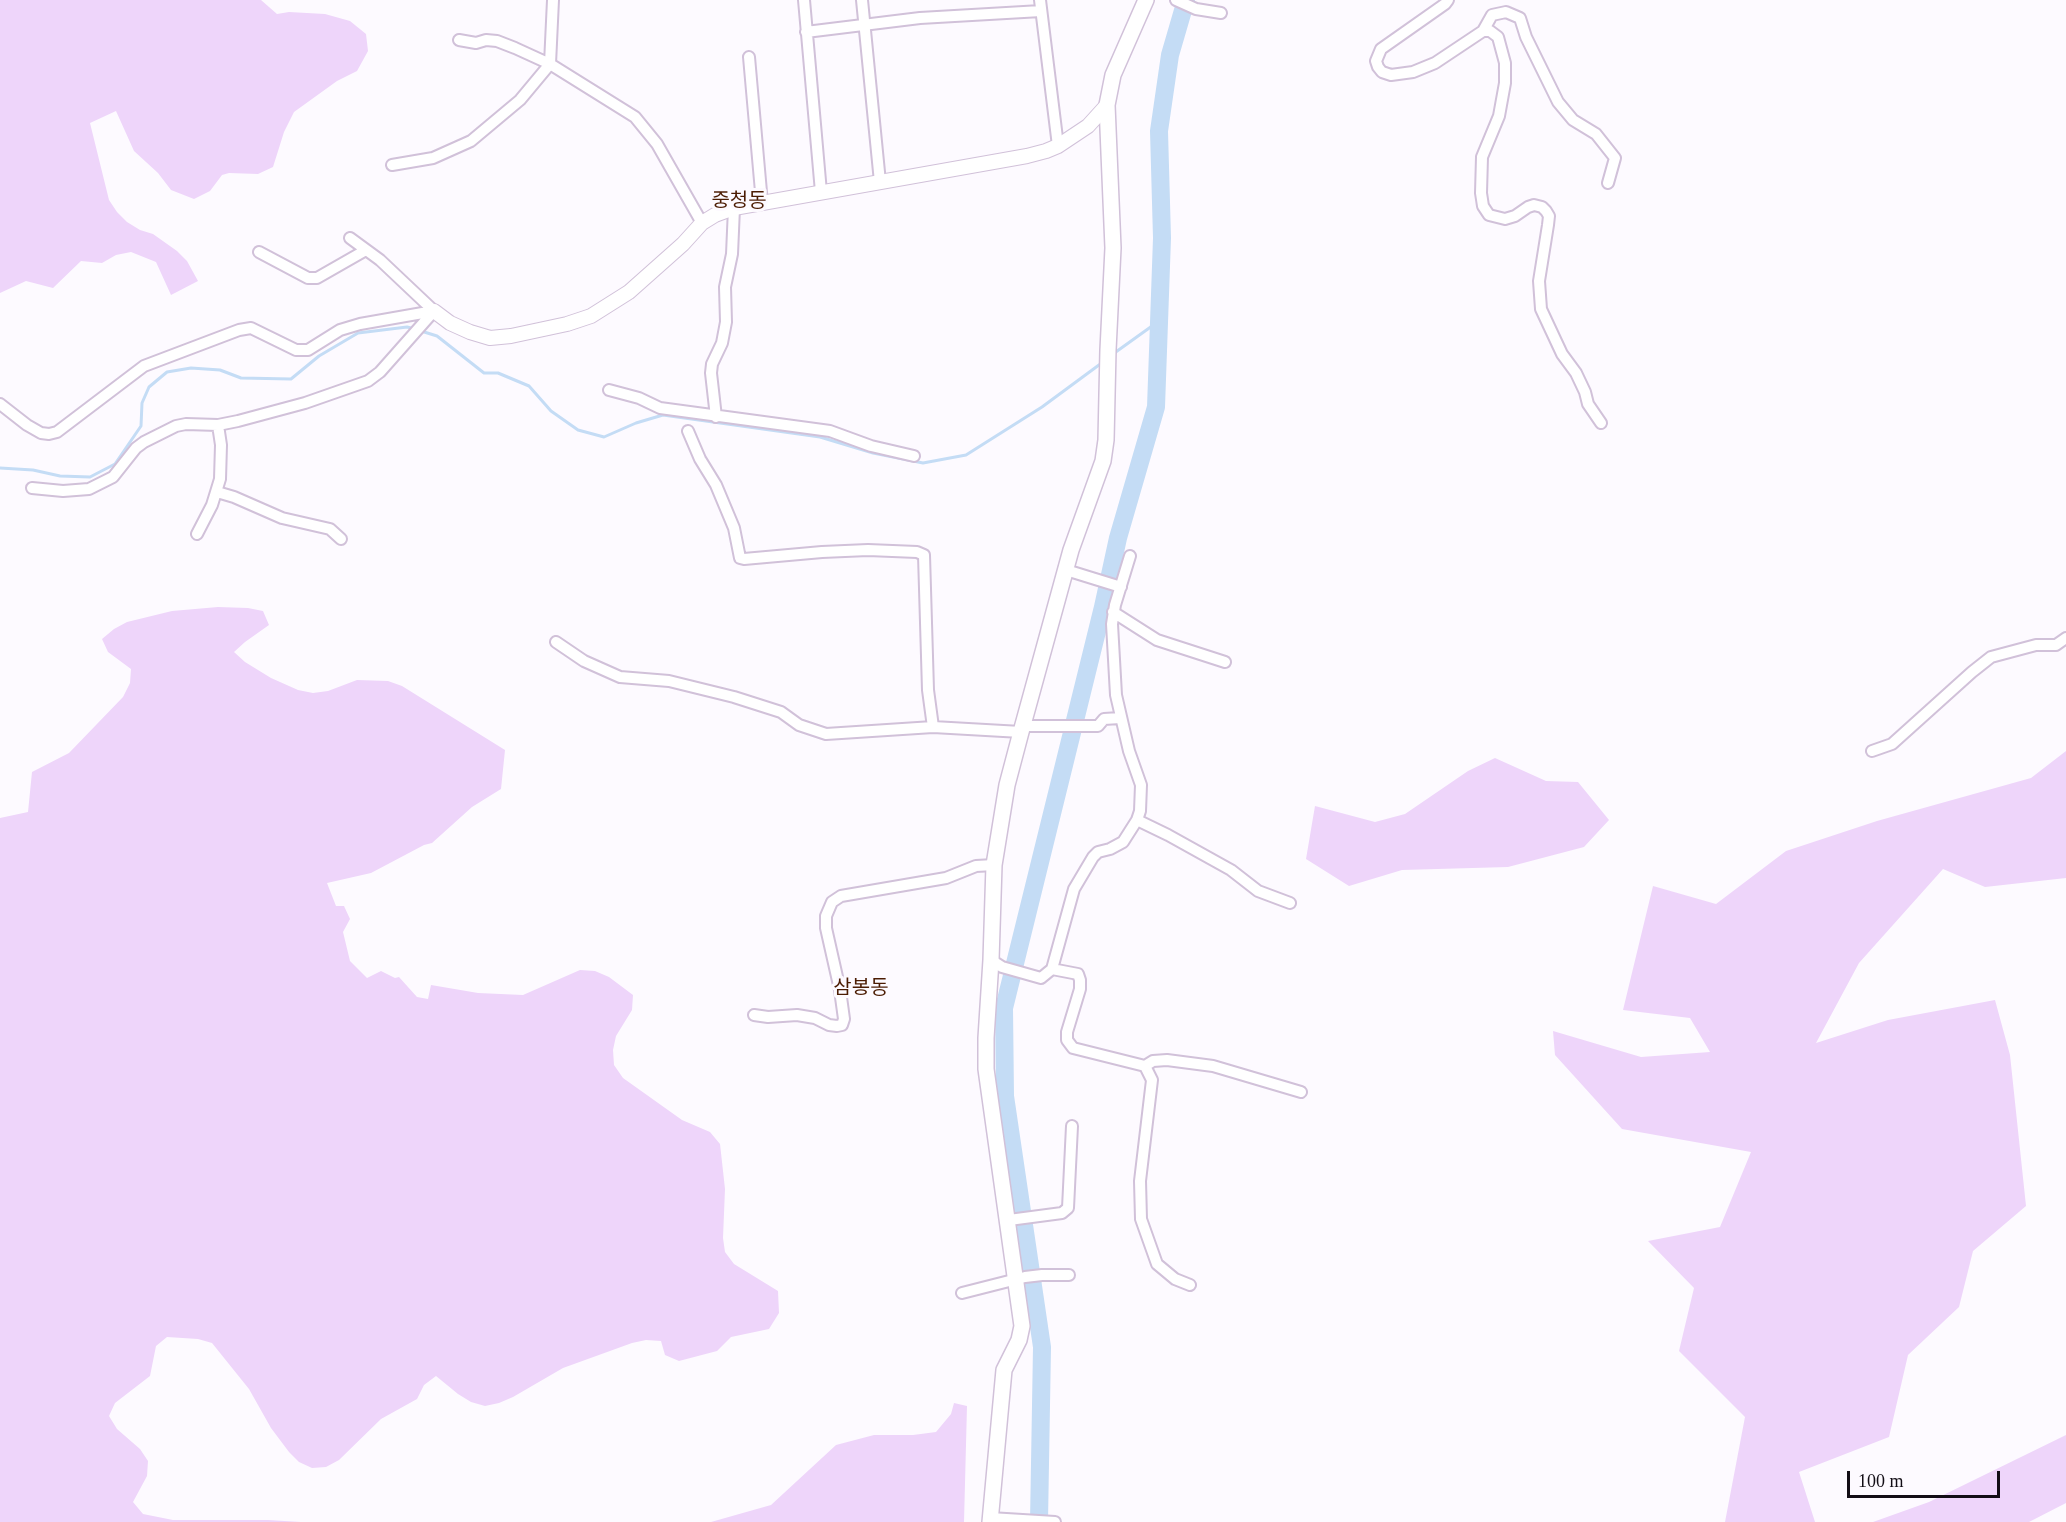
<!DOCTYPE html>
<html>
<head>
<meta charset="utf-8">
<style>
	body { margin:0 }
	#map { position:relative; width:2066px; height:1522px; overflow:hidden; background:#fdfaff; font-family:Georgia,serif }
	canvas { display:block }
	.scale { position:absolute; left:1847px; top:1471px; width:153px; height:27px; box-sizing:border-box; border:3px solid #120d15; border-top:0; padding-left:8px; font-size:18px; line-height:21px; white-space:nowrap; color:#120d15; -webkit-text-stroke:4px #fdfaff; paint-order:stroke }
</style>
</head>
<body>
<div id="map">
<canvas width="2066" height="1522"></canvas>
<div class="scale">100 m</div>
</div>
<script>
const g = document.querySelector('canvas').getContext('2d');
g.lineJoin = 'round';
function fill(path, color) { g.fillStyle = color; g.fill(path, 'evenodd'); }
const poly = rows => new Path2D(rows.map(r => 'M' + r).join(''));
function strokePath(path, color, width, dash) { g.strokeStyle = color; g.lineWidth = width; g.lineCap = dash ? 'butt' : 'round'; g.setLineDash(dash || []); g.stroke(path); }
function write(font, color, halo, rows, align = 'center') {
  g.font = font + ' Georgia,"Noto Sans KR",serif'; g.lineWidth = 6; g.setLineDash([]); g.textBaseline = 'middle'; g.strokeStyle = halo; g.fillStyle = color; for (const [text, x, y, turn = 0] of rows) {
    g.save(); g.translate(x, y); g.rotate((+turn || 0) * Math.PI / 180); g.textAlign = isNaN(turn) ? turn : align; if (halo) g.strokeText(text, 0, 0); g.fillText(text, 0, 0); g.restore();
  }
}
fill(poly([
	[0,0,261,0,277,14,289,12,325,14,350,21,366,34,368,51,357,71,337,81,294,112,284,132,273,167,258,174,229,173,222,175,210,191,194,199,171,190,158,173,134,151,116,111,90,123,109,200,117,212,127,222,140,230,153,234,177,251,187,261,198,281,171,295,156,262,131,252,116,255,102,263,81,261,53,288,26,281,0,293],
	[218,607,248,608,263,611,269,625,245,642,234,652,245,662,271,678,298,690,313,693,328,691,357,680,388,681,402,686,505,750,501,789,472,807,432,843,424,845,371,873,327,883,336,906,344,906,350,919,343,932,350,961,367,978,381,971,395,978,399,977,417,997,428,999,431,985,478,993,523,995,580,970,595,971,609,977,633,995,632,1010,616,1036,613,1050,614,1065,623,1078,682,1120,710,1132,720,1144,725,1189,723,1238,725,1252,734,1264,778,1291,779,1313,769,1329,731,1337,717,1351,679,1361,665,1355,661,1341,646,1340,632,1343,563,1368,513,1397,499,1403,485,1406,471,1402,458,1394,436,1376,424,1385,417,1399,381,1419,339,1460,326,1467,312,1468,299,1462,289,1452,271,1428,249,1389,212,1343,198,1339,167,1337,156,1346,150,1376,115,1403,109,1416,117,1429,140,1449,148,1461,147,1476,133,1502,143,1514,173,1520,268,1520,301,1522,0,1522,0,818,28,812,32,772,69,753,123,697,130,683,131,669,108,652,102,639,114,629,127,622,172,611],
	[2066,751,2066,878,1985,887,1943,869,1859,963,1816,1043,1888,1020,1995,1000,2010,1055,2026,1206,1973,1251,1959,1307,1908,1355,1889,1437,1799,1472,1815,1522,1725,1522,1745,1417,1679,1351,1694,1288,1648,1241,1720,1227,1751,1152,1622,1129,1555,1055,1553,1031,1641,1057,1710,1052,1690,1018,1623,1010,1653,886,1716,904,1786,851,1877,821,2031,778],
	[1495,758,1546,781,1578,782,1609,820,1584,847,1508,867,1402,870,1349,886,1306,859,1315,806,1375,822,1405,814,1468,771],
	[954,1403,967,1406,964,1522,711,1522,771,1505,836,1445,874,1435,913,1435,936,1432,951,1414],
	[2066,1435,2066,1503,2029,1522,1873,1522,1929,1502]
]), '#eed5fa');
strokePath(poly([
	[421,331,437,336,484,373,498,373,529,386,551,411,578,430,604,437,636,423,663,415,820,437,873,453,923,463,966,455,1042,407,1103,362],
	[1113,354,1159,321],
	[0,468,33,470,60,476,90,477,115,464,141,426,142,403,149,387,167,372,191,368,220,370,241,378,291,379,319,356,358,333,407,327,415,329]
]), '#c4dcf5', 3);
strokePath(poly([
	[1039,1522,1042,1347,1005,1096,1004,1008,1103,607,1118,538,1156,407,1162,238,1159,131,1170,55,1186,0]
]), '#c4dcf5', 18);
const minor = poly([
	[804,0,821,192],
	[862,0,880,182],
	[1040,0,1058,146],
	[1176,0,1196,9,1221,13],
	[1448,0,1445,4,1381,49,1376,61,1378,67,1382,72,1391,75,1413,72,1435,63,1483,31,1492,15,1506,12,1520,18,1526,37,1558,102,1573,120,1596,134,1615,158,1608,183],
	[1483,31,1490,31,1498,37,1505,63,1505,83,1499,116,1482,157,1481,193,1483,206,1489,215,1505,219,1515,216,1528,207,1534,205,1542,207,1546,211,1549,216,1548,225,1539,281,1541,309,1562,354,1576,373,1585,392,1588,404,1601,423],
	[806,32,920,18,1041,11],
	[459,40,476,43,486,40,497,41,515,48,550,64,635,117,657,144,702,223],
	[749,57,762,203],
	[392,165,433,158,471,141,520,100,550,64,553,0],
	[350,238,380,260,434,311],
	[259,252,308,278,317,278,366,250],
	[609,390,639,398,660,408,830,431,871,446,914,456],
	[0,404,27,425,41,433,49,434,57,432,144,366,239,330,251,328,296,350,308,350,340,330,360,324,434,311],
	[716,417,711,373,712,364,722,343,726,322,725,287,732,254,734,208],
	[688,431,700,459,716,485,734,528,740,558,744,559,822,552,868,550,917,552,924,555,928,690,933,727],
	[32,488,63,491,89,489,113,477,136,448,144,442,176,426,186,424,218,425],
	[217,492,234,497,282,518,330,529,341,539],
	[197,534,212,505,220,479,221,445,218,425,238,421,305,403,368,381,380,372,434,311],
	[1066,570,1121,587],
	[1113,612,1157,640,1225,662],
	[556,642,584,661,620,677,669,681,734,697,781,712,799,725,826,734,933,727,1021,732],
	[1022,726,1098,726,1104,719,1120,718],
	[1872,751,1892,744,1972,672,1991,657,2036,645,2056,645,2066,638],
	[1137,820,1168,835,1231,870,1258,891,1290,903],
	[991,960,1002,967,1041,978,1052,969,1074,889,1093,857,1098,852,1110,849,1123,842,1137,820,1140,811,1141,785,1129,751,1116,695,1112,624,1115,605,1130,556],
	[1052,969,1078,974,1080,980,1080,989,1067,1032,1067,1040,1073,1048,1145,1066,1153,1061,1167,1060,1213,1066,1301,1092],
	[754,1015,768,1017,797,1015,815,1018,829,1025,837,1026,842,1025,844,1019,840,990,826,928,826,916,832,902,841,896,946,878,976,866,994,865],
	[1145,1066,1152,1080,1140,1181,1141,1219,1157,1264,1175,1279,1190,1285],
	[1009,1220,1062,1213,1068,1208,1072,1126],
	[962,1293,1025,1277,1042,1275,1069,1275],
	[990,1518,1055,1522]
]);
const tertiary = poly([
	[434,311,450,323,470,332,490,338,511,336,567,324,591,316,629,292,683,244,702,223,715,215,734,208,1027,156,1046,151,1058,146,1088,126,1107,105]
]);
const secondary = poly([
	[990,1522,1004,1370,1019,1340,1022,1326,986,1069,986,1038,991,960,994,865,1007,785,1021,732,1071,550,1103,461,1106,440,1108,350,1113,248,1107,105,1113,75,1146,0]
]);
strokePath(minor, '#d1c1d9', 14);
strokePath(tertiary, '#d1c1d9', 16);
strokePath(secondary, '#d1c1d9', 18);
strokePath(minor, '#fff', 10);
strokePath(tertiary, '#fff', 14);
strokePath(secondary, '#fff', 15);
write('20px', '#4b1c03', '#fdfaff', [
	["중청동",739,199],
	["삼봉동",861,986]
]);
</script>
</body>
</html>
